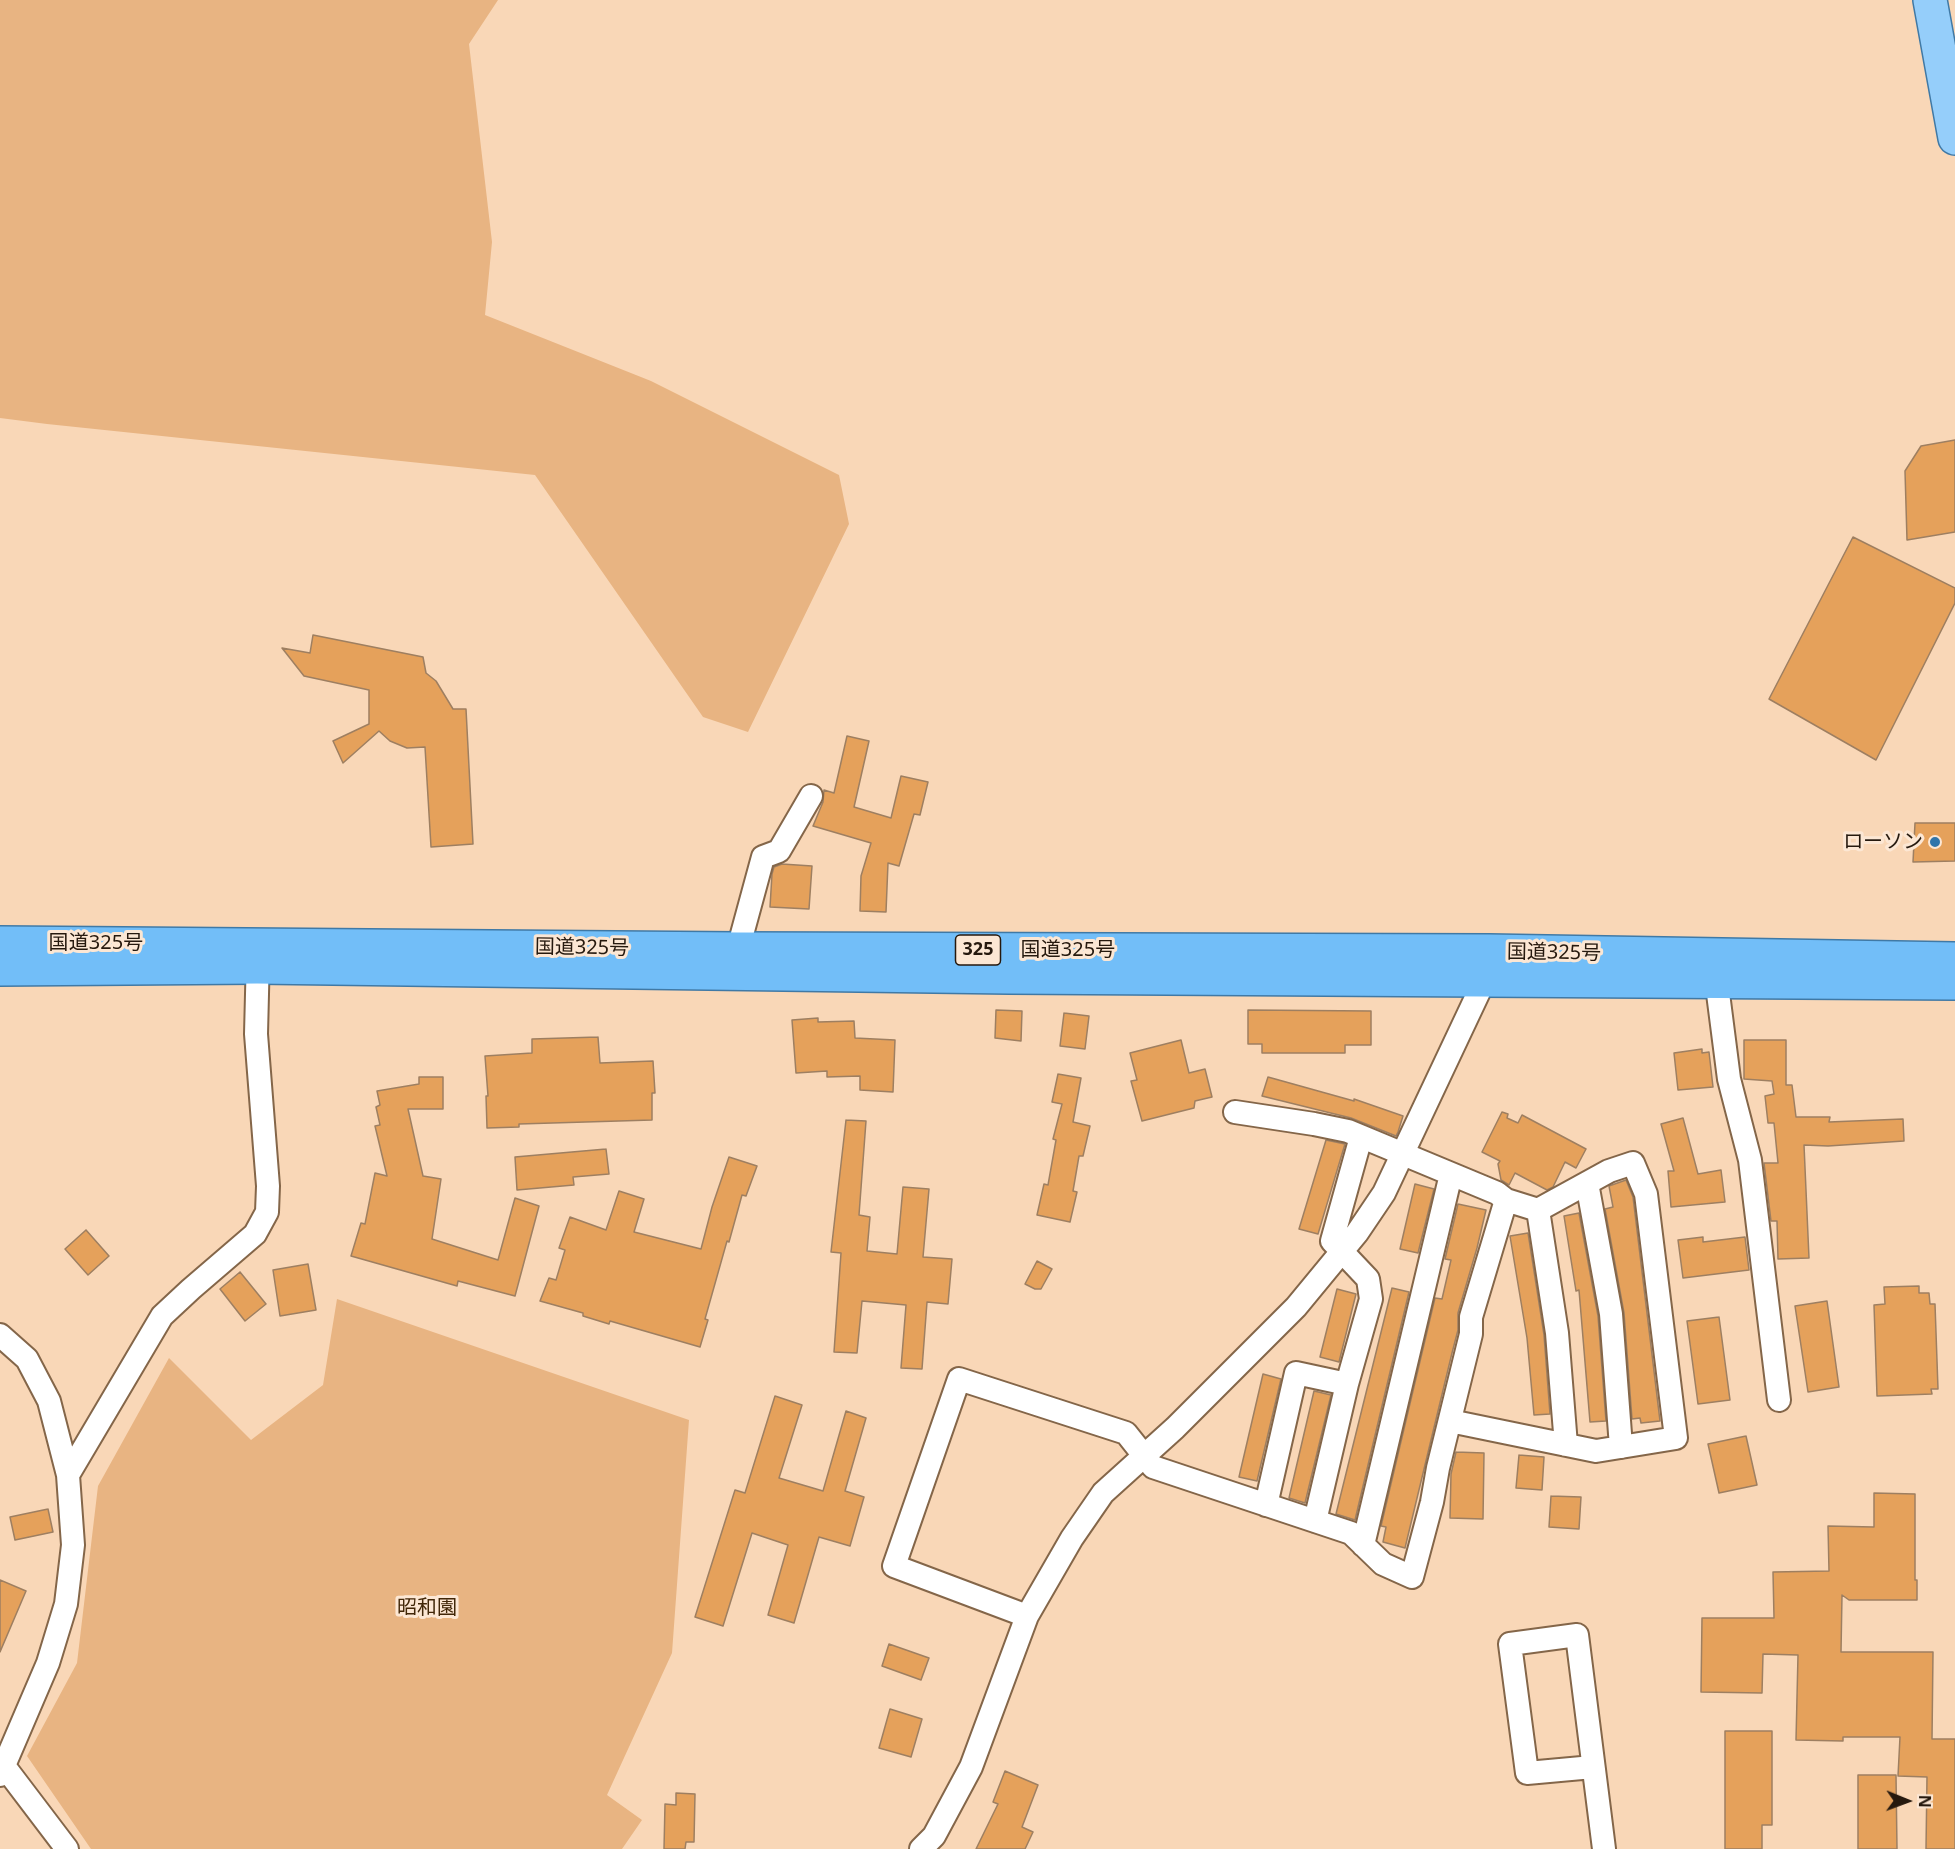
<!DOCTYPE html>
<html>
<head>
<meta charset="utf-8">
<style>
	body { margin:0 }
	#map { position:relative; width:1955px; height:1849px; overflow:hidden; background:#f9d7b7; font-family:"Noto Sans",sans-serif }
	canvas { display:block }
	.north { position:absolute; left:1877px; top:1771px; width:60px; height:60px; -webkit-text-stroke:4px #fce7d4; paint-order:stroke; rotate:91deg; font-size:16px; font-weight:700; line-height:24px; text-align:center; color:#26190e }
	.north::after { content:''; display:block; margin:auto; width:21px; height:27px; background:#26190e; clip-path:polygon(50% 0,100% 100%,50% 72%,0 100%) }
</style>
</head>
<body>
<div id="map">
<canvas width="1955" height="1849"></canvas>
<div class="north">N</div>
</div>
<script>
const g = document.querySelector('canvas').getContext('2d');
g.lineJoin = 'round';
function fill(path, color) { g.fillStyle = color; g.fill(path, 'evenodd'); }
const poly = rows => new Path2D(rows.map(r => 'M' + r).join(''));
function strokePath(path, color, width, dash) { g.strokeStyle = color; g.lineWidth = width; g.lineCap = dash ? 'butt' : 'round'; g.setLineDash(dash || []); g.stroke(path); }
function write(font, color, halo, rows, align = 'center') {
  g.font = font + ' "Noto Sans","Noto Sans JP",sans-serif'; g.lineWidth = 6; g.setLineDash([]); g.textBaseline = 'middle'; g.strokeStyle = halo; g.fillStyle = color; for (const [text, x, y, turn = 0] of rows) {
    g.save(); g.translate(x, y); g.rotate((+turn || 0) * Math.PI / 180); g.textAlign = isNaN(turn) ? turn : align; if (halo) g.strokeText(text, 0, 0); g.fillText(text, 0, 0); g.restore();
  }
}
fill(poly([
	[0,0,498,0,469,44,492,242,485,315,651,381,839,475,849,524,748,732,703,717,535,475,47,424,0,418],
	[337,1299,689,1420,672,1653,607,1795,642,1820,622,1849,91,1849,27,1756,77,1663,98,1486,169,1358,251,1440,323,1385]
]), '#e8b482');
const building = poly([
	[1955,440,1955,532,1907,540,1905,471,1921,446,1955,440],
	[1853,537,1955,588,1955,603,1876,760,1769,699,1853,537],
	[313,635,423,657,426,673,436,681,453,709,466,709,473,844,431,847,425,747,407,748,390,741,379,731,343,763,333,741,369,724,369,690,304,676,282,648,310,653,313,635],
	[847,736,869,741,854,807,891,818,901,776,928,782,920,815,914,814,899,866,888,863,886,912,860,911,861,876,871,843,813,826,823,802,824,790,834,793,847,736],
	[1915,823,1955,823,1955,861,1913,862,1915,823],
	[782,864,812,866,809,909,770,907,772,874,774,867,782,864],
	[996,1010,1022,1011,1021,1041,995,1038,996,1010],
	[1248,1010,1371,1011,1371,1045,1345,1045,1345,1053,1262,1053,1262,1044,1248,1044,1248,1010],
	[1064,1013,1089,1016,1085,1049,1060,1046,1064,1013],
	[818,1018,818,1022,854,1021,855,1038,895,1040,893,1092,860,1090,860,1076,827,1077,827,1071,796,1073,792,1020,818,1018],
	[598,1037,600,1063,653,1061,655,1093,652,1093,652,1120,519,1124,519,1127,487,1128,486,1096,488,1096,485,1056,532,1053,532,1039,598,1037],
	[1181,1040,1189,1073,1205,1069,1212,1097,1195,1101,1194,1108,1142,1121,1131,1081,1137,1080,1130,1053,1181,1040],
	[1744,1040,1786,1040,1786,1085,1792,1085,1796,1117,1830,1117,1829,1122,1903,1119,1904,1141,1828,1146,1804,1145,1809,1258,1778,1259,1777,1221,1771,1221,1764,1163,1778,1163,1774,1123,1768,1123,1765,1096,1774,1094,1772,1081,1744,1079,1744,1040],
	[1702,1049,1702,1053,1709,1052,1713,1087,1678,1090,1674,1053,1702,1049],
	[1058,1074,1081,1078,1073,1122,1090,1126,1083,1156,1079,1156,1073,1191,1077,1192,1070,1222,1037,1215,1044,1184,1048,1185,1056,1140,1053,1139,1062,1104,1052,1102,1058,1074],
	[419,1077,443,1077,443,1109,408,1109,423,1176,441,1179,432,1239,498,1260,515,1198,539,1206,515,1296,458,1281,457,1286,351,1256,361,1223,365,1224,375,1173,387,1176,375,1126,380,1125,376,1107,380,1105,377,1091,419,1084,419,1077],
	[1268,1077,1354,1101,1354,1099,1403,1116,1398,1132,1396,1136,1351,1118,1262,1096,1268,1077],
	[1502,1112,1508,1114,1507,1118,1518,1123,1522,1115,1586,1149,1576,1168,1565,1162,1553,1187,1547,1190,1515,1173,1509,1185,1501,1180,1498,1164,1500,1161,1482,1152,1502,1112],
	[1683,1118,1698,1174,1721,1170,1725,1202,1671,1207,1668,1171,1674,1171,1661,1124,1683,1118],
	[846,1120,866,1121,859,1215,870,1217,867,1251,897,1254,903,1187,929,1189,923,1257,952,1259,948,1304,927,1302,922,1369,901,1368,906,1305,862,1301,857,1353,834,1352,841,1253,831,1252,846,1120],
	[1326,1140,1345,1144,1318,1234,1299,1229,1326,1140],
	[606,1149,609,1174,573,1177,574,1185,517,1190,515,1157,606,1149],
	[729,1157,757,1166,746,1196,742,1195,729,1242,727,1241,705,1319,708,1320,700,1347,610,1321,609,1324,583,1316,583,1313,540,1301,549,1278,556,1280,565,1250,559,1248,570,1217,606,1230,619,1191,644,1199,634,1232,701,1249,712,1207,729,1157],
	[1626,1180,1633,1197,1660,1421,1641,1423,1640,1418,1632,1419,1624,1313,1605,1209,1613,1207,1609,1186,1626,1180],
	[1415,1184,1434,1189,1418,1253,1400,1249,1415,1184],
	[1458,1204,1486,1210,1477,1248,1458,1313,1458,1330,1452,1353,1405,1548,1383,1542,1386,1527,1381,1526,1435,1298,1442,1299,1451,1260,1445,1259,1458,1204],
	[1579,1213,1598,1316,1606,1421,1590,1422,1579,1290,1576,1291,1564,1216,1579,1213],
	[86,1230,109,1256,88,1275,65,1249,86,1230],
	[1528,1233,1544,1335,1550,1414,1534,1415,1527,1338,1510,1236,1528,1233],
	[1703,1237,1703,1242,1745,1237,1749,1270,1683,1278,1678,1240,1703,1237],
	[1037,1261,1052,1269,1041,1289,1035,1289,1025,1284,1037,1261],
	[308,1264,316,1310,280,1316,273,1270,308,1264],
	[240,1272,266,1304,245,1321,220,1289,240,1272],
	[1919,1286,1919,1293,1929,1293,1930,1304,1935,1304,1938,1389,1931,1389,1932,1394,1877,1396,1874,1305,1885,1304,1884,1287,1919,1286],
	[1392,1288,1409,1292,1355,1520,1336,1514,1392,1288],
	[1337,1289,1356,1294,1339,1362,1320,1357,1337,1289],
	[1827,1301,1839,1387,1808,1392,1795,1306,1827,1301],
	[1719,1317,1730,1400,1698,1404,1687,1321,1719,1317],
	[1263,1374,1281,1379,1257,1481,1239,1477,1263,1374],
	[1314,1391,1331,1395,1305,1503,1289,1498,1314,1391],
	[775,1396,802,1405,779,1478,823,1491,846,1411,866,1418,845,1491,864,1497,850,1546,819,1537,794,1623,768,1615,788,1545,752,1533,723,1626,695,1617,735,1490,745,1493,775,1396],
	[1746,1436,1757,1485,1719,1493,1708,1444,1746,1436],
	[1456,1452,1484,1453,1483,1519,1450,1518,1451,1474,1456,1452],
	[1519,1455,1544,1457,1542,1490,1516,1488,1519,1455],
	[1874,1493,1915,1494,1915,1580,1917,1580,1917,1600,1849,1600,1842,1595,1841,1652,1933,1652,1932,1739,1955,1739,1955,1849,1926,1849,1927,1777,1898,1776,1900,1737,1843,1737,1843,1741,1796,1740,1798,1655,1763,1654,1762,1693,1701,1692,1702,1618,1774,1618,1773,1572,1829,1571,1828,1526,1874,1527,1874,1493],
	[1551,1496,1581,1497,1579,1529,1549,1527,1551,1496],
	[48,1509,53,1532,15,1540,10,1517,48,1509],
	[0,1580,26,1591,0,1652,0,1580],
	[889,1644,929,1658,921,1680,882,1666,889,1644],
	[890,1709,922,1719,911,1757,879,1748,890,1709],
	[1725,1731,1772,1731,1772,1825,1762,1825,1762,1849,1725,1849,1725,1731],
	[1005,1771,1038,1785,1022,1827,1033,1832,1025,1849,976,1849,998,1804,993,1802,1005,1771],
	[1858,1775,1896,1775,1897,1849,1858,1849,1858,1775],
	[676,1793,695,1794,694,1842,686,1842,685,1849,664,1849,665,1804,676,1805,676,1793]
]);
fill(building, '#e5a15b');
strokePath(building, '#9e7f61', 1.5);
const minor = poly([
	[738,949,763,857,779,851,811,796],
	[1715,970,1729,1079,1750,1160,1779,1400],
	[1235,1112,1314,1124,1348,1131,1497,1193,1506,1200,1538,1210,1609,1171,1633,1163,1646,1194,1676,1438,1596,1451,1450,1421],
	[1587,1183,1611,1314,1621,1447],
	[1538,1210,1557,1333,1566,1445],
	[0,1335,27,1359,49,1401,68,1475,73,1545,66,1604,48,1663,0,1775],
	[68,1475,162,1316,191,1289,255,1234,267,1212,268,1186,256,1034,258,954],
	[1266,1505,1296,1373,1347,1384,1371,1299,1368,1279,1332,1241,1361,1137],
	[1315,1521,1347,1384],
	[1363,1545,1451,1174],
	[1027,1616,894,1566,959,1379,1126,1433,1153,1467,1351,1533,1383,1564,1412,1577,1432,1502,1438,1468,1471,1334,1471,1317,1506,1200],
	[4,1766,67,1849],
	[1593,1767,1527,1773,1510,1644,1577,1635,1604,1849],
	[921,1849,934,1836,971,1767,1027,1616,1072,1538,1103,1493,1175,1428,1296,1307,1357,1233,1384,1193,1485,979,1487,967]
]);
const primary = poly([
	[1930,0,1955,138]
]);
const trunk = poly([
	[0,943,738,949,1489,951,1955,959],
	[0,969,257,967,1009,977,1955,983]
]);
strokePath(minor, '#846649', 26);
strokePath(primary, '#4079a5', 36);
strokePath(trunk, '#4079a5', 36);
strokePath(minor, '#fff', 22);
strokePath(primary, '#95cefa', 33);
strokePath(trunk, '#72bef8', 33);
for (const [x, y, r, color] of [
	[1935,842,6,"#3075aa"]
]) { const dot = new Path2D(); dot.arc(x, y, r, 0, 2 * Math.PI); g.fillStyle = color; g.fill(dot); strokePath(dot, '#fce7d4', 2); }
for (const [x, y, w] of [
	[978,950,45]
]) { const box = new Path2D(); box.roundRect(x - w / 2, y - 15, w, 30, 4.5); g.fillStyle = '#fce7d4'; g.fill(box); strokePath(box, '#26190e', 1.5); }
write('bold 18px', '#26190e', null, [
	["325",978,950]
]);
write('20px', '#26190e', '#fce7d4', [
	["ローソン",1923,842]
], 'right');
write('20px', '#26190e', '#fce7d4', [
	["国道325号",96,943],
	["国道325号",582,948,1],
	["国道325号",1068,950],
	["国道325号",1554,953,1]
]);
write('20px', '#422708', '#fce7d4', [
	["昭和園",427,1608]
]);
</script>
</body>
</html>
